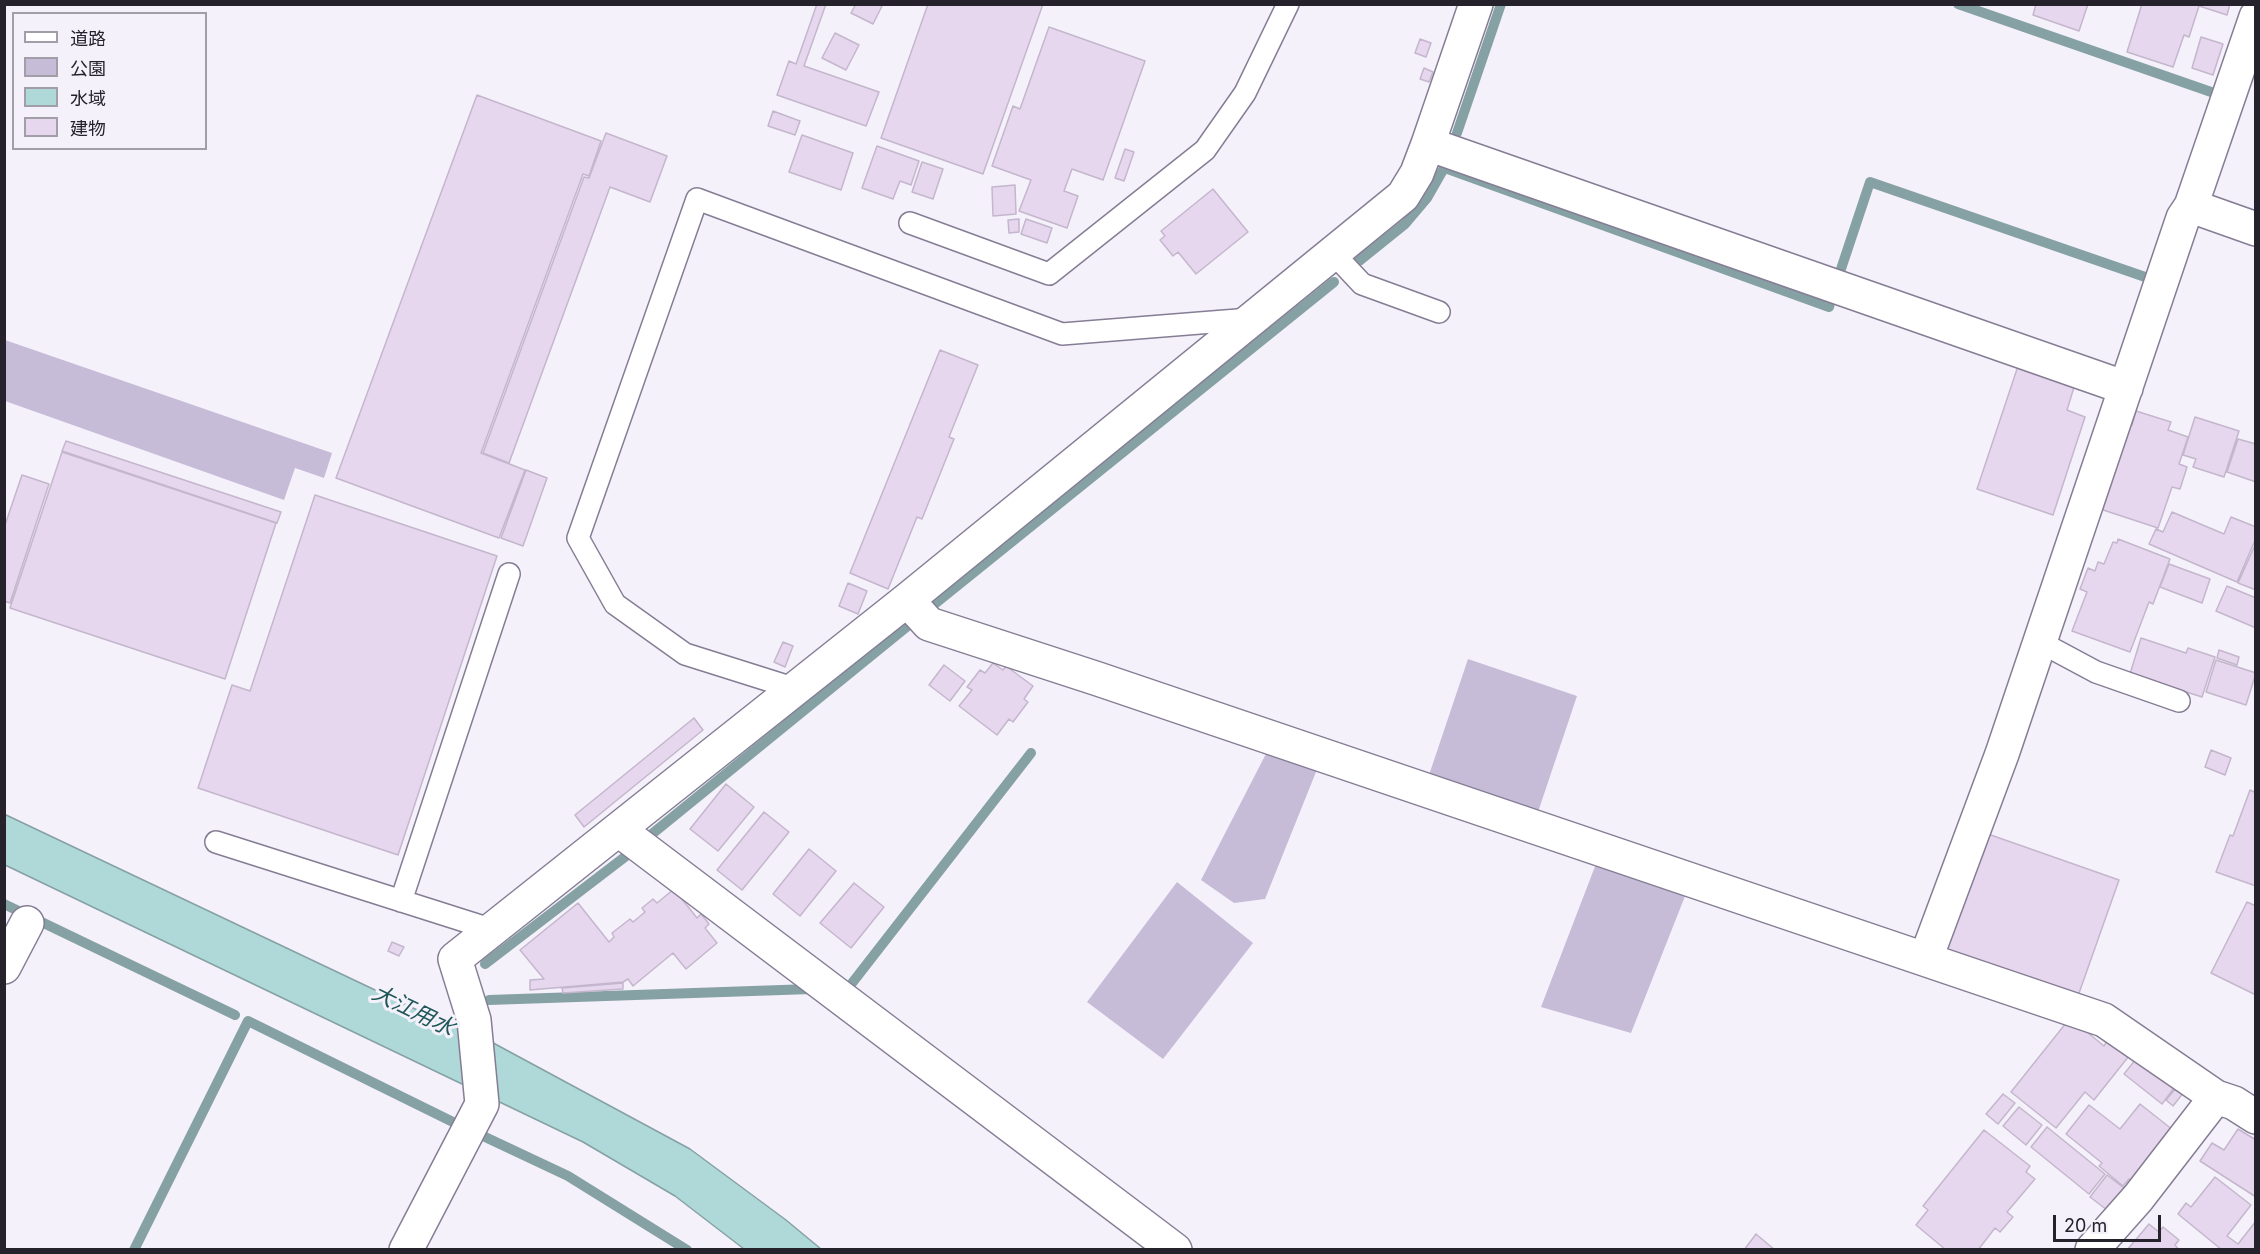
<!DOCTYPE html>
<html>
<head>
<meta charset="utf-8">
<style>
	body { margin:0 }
	#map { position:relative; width:2260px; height:1254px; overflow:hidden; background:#f5f1fb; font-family:Inter,"Noto Sans JP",sans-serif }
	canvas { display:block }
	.frame { position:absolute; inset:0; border:6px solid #25222b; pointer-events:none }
	.legend { position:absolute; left:12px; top:12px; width:195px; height:138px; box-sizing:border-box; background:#f5f1fb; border:2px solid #a29ea8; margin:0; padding:8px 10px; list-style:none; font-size:18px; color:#25222b }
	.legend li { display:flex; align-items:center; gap:12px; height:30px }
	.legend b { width:30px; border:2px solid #a29ea8 }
	.scale { position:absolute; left:2053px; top:1215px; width:108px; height:27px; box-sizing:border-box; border:3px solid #25222b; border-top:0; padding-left:8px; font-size:18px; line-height:21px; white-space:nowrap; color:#25222b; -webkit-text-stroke:4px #f5f1fb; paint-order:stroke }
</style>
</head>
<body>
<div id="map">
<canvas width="2260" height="1254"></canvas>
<div class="frame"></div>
<ul class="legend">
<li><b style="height:8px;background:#fff"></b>道路</li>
<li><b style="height:16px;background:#c6bcd8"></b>公園</li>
<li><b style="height:16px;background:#afd8d8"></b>水域</li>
<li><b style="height:16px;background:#e6d7ee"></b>建物</li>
</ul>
<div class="scale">20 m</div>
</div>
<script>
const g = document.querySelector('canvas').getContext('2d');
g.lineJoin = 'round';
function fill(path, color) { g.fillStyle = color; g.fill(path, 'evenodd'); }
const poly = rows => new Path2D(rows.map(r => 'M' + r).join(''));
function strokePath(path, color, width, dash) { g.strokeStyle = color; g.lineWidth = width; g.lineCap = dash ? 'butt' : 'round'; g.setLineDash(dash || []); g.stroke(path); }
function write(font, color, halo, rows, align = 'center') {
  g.font = font + ' Inter,"Noto Sans JP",sans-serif'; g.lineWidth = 6; g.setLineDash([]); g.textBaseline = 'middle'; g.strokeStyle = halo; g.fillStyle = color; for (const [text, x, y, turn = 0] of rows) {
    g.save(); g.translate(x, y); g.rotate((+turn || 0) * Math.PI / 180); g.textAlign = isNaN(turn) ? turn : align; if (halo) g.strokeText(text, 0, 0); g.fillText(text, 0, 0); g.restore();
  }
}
fill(poly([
	[5,340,332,453,324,478,295,468,284,500,5,401],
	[1468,659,1577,696,1536,818,1427,781],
	[1271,744,1320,762,1265,899,1234,903,1201,880],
	[1599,856,1689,886,1631,1033,1541,1007],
	[1177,882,1253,943,1163,1059,1087,1002]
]), '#c6bcd8');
const water = poly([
	[4,814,432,1017,464,1027,497,1045,690,1149,786,1220,821,1249,744,1249,675,1196,583,1142,5,865,4,814]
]);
fill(water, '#afd8d8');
strokePath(water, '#86a1a4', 1.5);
strokePath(poly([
	[1958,4,2214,93],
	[1457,133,1501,4],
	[1445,168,1829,307,1831,299],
	[1359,261,1405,224,1427,198,1443,170],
	[1839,275,1870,182,2151,279,2153,272],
	[932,606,1334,282],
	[647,838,910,624],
	[4,904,235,1015],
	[485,964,630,853],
	[849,987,1031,753],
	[489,1000,811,989,815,992],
	[483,1136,568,1176,687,1250],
	[134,1250,248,1021,457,1124]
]), '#86a1a4', 10);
const building = poly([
	[817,4,826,4,804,66,879,92,866,126,777,95,789,61,796,64,817,4],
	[856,4,883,4,873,24,851,13,856,4],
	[928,4,1043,4,983,174,881,138,928,4],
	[2036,4,2088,4,2079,31,2033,15,2036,4],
	[2142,4,2230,4,2227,15,2199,6,2189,37,2184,35,2173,67,2127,52,2142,4],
	[1049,27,1145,61,1103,180,1072,169,1064,191,1078,196,1067,228,1019,211,1031,180,992,166,1013,106,1020,109,1049,27],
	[835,33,859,45,846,70,822,58,835,33],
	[2201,37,2223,44,2213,75,2192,68,2201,37],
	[1420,39,1431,43,1426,57,1415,53,1420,39],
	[1424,68,1433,72,1429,82,1420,79,1424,68],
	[477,95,601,141,589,176,583,174,481,453,525,470,499,538,336,478,477,95],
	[773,111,800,121,795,135,768,126,773,111],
	[606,133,667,156,650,202,610,187,509,463,483,453,584,177,589,178,606,133],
	[802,135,853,153,841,190,789,172,802,135],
	[877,146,919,161,911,185,900,181,893,199,862,188,877,146],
	[1125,149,1134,152,1124,181,1115,178,1125,149],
	[922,162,943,169,933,199,912,192,922,162],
	[1015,185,1016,214,993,216,992,187,1015,185],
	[1213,189,1248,232,1196,274,1178,252,1173,256,1160,240,1165,236,1161,231,1213,189],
	[1019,219,1019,232,1009,233,1008,220,1019,219],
	[1026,219,1052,228,1047,243,1021,234,1026,219],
	[940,350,978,365,949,437,954,439,922,519,917,517,888,589,850,573,940,350],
	[2018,366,2075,384,2067,410,2085,417,2053,515,1977,489,2018,366],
	[2136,411,2171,422,2168,430,2188,437,2179,464,2187,467,2180,489,2172,487,2158,528,2097,508,2124,423,2132,425,2136,411],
	[2195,417,2239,431,2224,477,2193,467,2196,459,2183,455,2195,417],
	[2238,439,2256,444,2256,482,2227,472,2238,439],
	[66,441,281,512,277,523,62,451,66,441],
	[62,452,276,523,225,679,10,608,62,452],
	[526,470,547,478,523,546,501,538,526,470],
	[22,475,49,484,10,603,4,601,4,528,22,475],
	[315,495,497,556,398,855,198,788,232,685,250,691,315,495],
	[2172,512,2224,534,2231,517,2256,527,2256,538,2237,582,2149,544,2156,529,2163,532,2172,512],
	[2118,539,2170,559,2153,604,2149,602,2130,652,2072,631,2087,592,2080,589,2088,568,2095,571,2098,562,2104,564,2113,542,2117,543,2118,539],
	[2256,543,2256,590,2238,583,2256,543],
	[2169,564,2210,579,2202,603,2160,587,2169,564],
	[848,583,867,591,858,614,839,606,848,583],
	[2227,586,2256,598,2256,628,2216,611,2227,586],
	[2141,638,2186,653,2188,648,2215,657,2202,697,2130,674,2141,638],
	[783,642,793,646,785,667,774,662,783,642],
	[2219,650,2239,657,2237,665,2217,658,2219,650],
	[2216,660,2256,673,2246,705,2206,692,2216,660],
	[993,663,1003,670,1006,666,1033,686,1024,699,1028,702,1013,722,1009,719,997,735,959,706,972,690,967,687,980,670,985,673,993,663],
	[944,665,965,681,950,701,929,685,944,665],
	[694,718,703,730,584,827,575,815,694,718],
	[2211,750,2231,758,2225,775,2205,767,2211,750],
	[726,784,754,807,718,851,690,829,726,784],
	[2256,787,2256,886,2216,872,2230,835,2233,836,2250,790,2254,792,2256,787],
	[764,812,789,832,742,890,717,870,764,812],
	[1988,834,2119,880,2078,996,1947,949,1988,834],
	[809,849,836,871,800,916,773,894,809,849],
	[854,883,884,907,851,948,820,923,854,883],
	[674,889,697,918,701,914,709,924,705,928,717,943,686,969,673,953,633,986,628,979,623,982,530,990,530,980,544,979,520,950,578,903,609,942,614,937,612,933,630,919,633,922,645,912,642,908,653,899,657,903,674,889],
	[2247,902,2256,906,2256,995,2211,973,2247,902],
	[392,942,404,947,399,956,388,951,392,942],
	[623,983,623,989,563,993,562,988,623,983],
	[2070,1018,2104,1046,2108,1039,2129,1056,2094,1100,2085,1092,2056,1128,2011,1092,2070,1018],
	[2140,1054,2177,1084,2162,1104,2124,1074,2140,1054],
	[2177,1087,2184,1092,2173,1106,2166,1100,2177,1087],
	[2003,1094,2015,1103,1998,1124,1986,1114,2003,1094],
	[2140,1104,2173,1130,2132,1181,2129,1179,2123,1186,2099,1166,2102,1163,2066,1134,2089,1105,2120,1129,2140,1104],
	[2019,1107,2042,1125,2026,1145,2003,1126,2019,1107],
	[2047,1127,2105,1174,2089,1194,2031,1147,2047,1127],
	[2238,1129,2256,1140,2256,1197,2200,1161,2212,1143,2224,1150,2238,1129],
	[1984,1130,2030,1166,2026,1172,2035,1179,2007,1212,2013,1217,2000,1232,1995,1228,1978,1250,1946,1250,1916,1225,1928,1210,1923,1206,1984,1130],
	[2107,1175,2124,1188,2107,1210,2090,1197,2107,1175],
	[2215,1177,2251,1205,2227,1236,2238,1244,2256,1221,2256,1250,2222,1250,2178,1214,2186,1203,2191,1207,2215,1177],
	[2149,1224,2159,1232,2163,1227,2179,1240,2175,1245,2179,1250,2127,1250,2149,1224],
	[1756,1234,1775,1250,1744,1250,1756,1234]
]);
fill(building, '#e6d7ee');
strokePath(building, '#c4b6cc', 1.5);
const lane = poly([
	[910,223,1049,274,1205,150,1245,93,1288,4],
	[1333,253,1362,284,1439,312],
	[2040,642,2096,672,2179,701],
	[796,689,685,654,615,604,578,538,697,199,1062,334,1250,319],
	[216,842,493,930],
	[401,901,509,574]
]);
const street = poly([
	[1428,144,2126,388],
	[2191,206,2256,229],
	[907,600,929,624,1098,679,2104,1020,2216,1097,2234,1103,2256,1117],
	[619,830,1175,1250],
	[1926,958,2002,754,2183,218,2191,206,2256,17],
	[4,967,27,923],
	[406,1250,482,1104,474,1020,455,959,907,600,1403,196,1417,173,1428,144,1476,4],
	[2092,1250,2138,1198,2216,1097]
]);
strokePath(lane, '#857d94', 24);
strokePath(street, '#857d94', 36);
strokePath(lane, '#fff', 21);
strokePath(street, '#fff', 33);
write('italic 22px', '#1e5758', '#f5f1fb', [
	["大江用水",413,1011,26]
]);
</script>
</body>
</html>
